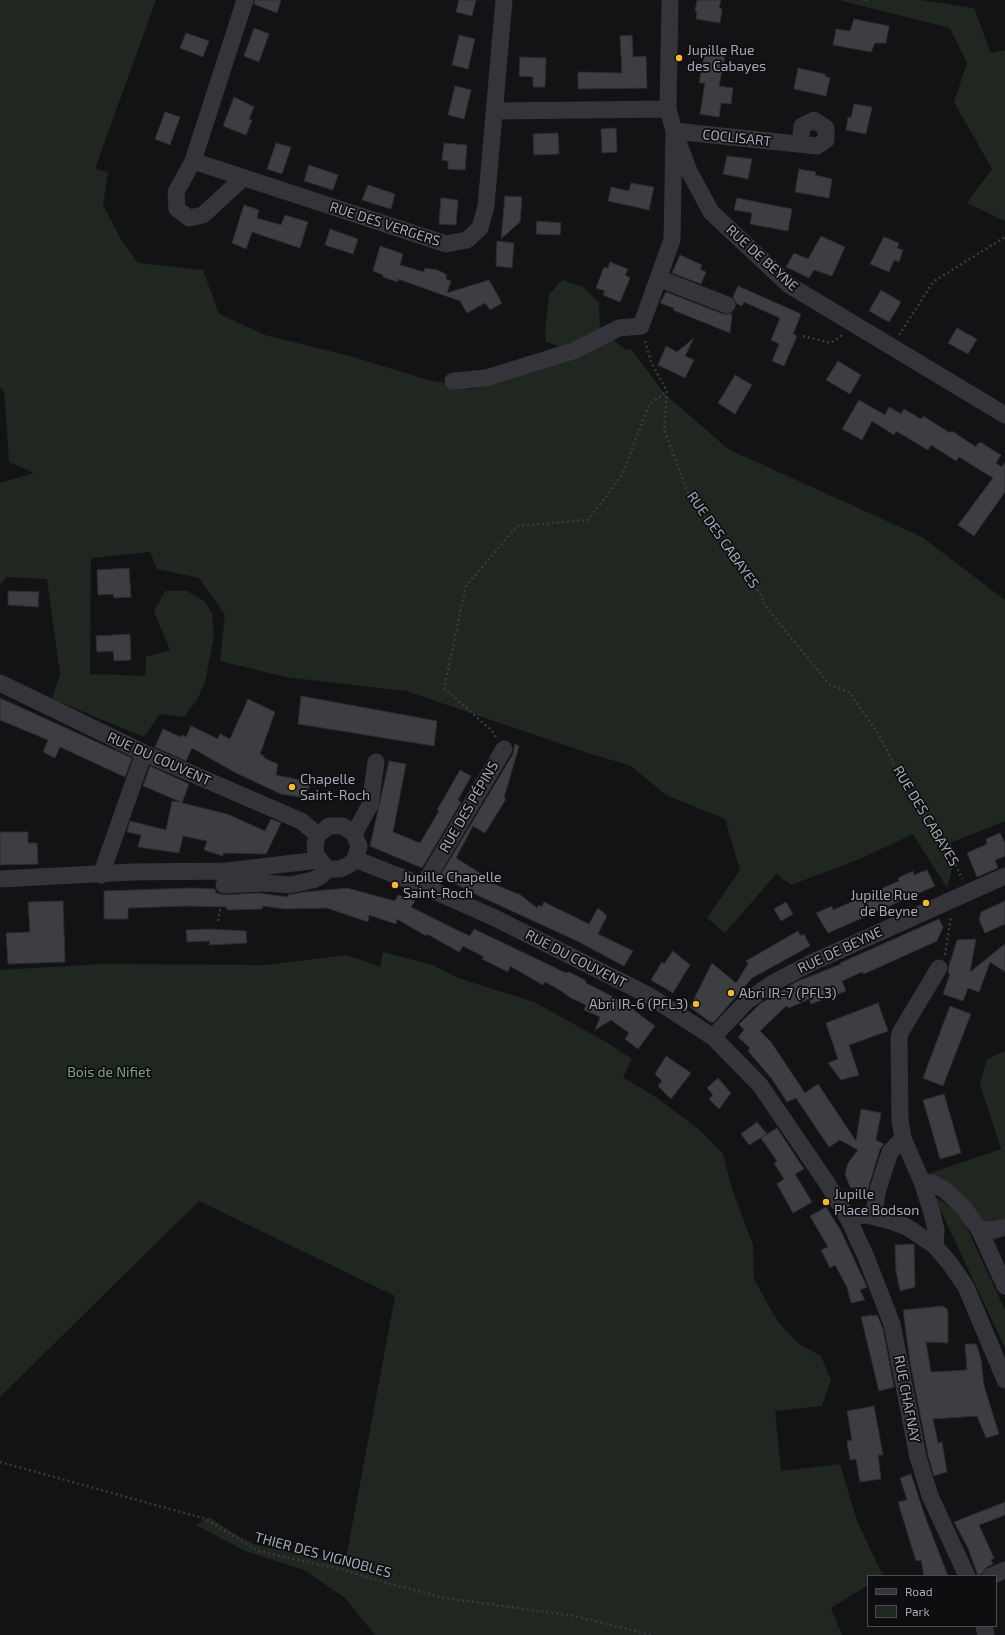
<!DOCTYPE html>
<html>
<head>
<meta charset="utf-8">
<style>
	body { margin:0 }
	#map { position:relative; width:1005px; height:1635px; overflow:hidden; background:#131315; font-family:"Exo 2",sans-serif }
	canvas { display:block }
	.legend { position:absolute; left:867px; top:1575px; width:130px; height:52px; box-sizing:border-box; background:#0e0e10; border:1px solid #4a4c52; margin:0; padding:5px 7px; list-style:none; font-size:12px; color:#a4a9b5 }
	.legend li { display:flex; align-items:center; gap:8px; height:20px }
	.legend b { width:20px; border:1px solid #4a4c52 }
</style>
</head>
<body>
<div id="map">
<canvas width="1005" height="1635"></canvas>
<ul class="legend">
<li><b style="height:5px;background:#34343a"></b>Road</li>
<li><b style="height:11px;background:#1f2720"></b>Park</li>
</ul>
</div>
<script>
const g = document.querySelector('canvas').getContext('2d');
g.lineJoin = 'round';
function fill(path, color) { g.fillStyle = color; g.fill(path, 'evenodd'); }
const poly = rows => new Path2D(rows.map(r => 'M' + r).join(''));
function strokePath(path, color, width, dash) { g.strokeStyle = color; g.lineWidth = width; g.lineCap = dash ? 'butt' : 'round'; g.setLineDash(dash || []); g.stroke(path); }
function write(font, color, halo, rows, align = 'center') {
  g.font = font + ' "Exo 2",sans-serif'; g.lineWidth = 3.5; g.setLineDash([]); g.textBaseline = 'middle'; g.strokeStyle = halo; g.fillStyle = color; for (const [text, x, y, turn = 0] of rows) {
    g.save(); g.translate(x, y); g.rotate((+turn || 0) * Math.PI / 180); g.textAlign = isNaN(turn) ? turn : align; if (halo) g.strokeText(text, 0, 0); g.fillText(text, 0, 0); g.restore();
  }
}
fill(poly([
	[0,0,156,0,95,169,108,172,103,205,122,241,138,263,203,270,219,314,265,335,350,356,425,379,472,389,560,361,560,347,546,342,545,332,549,295,562,280,583,287,599,302,600,330,625,349,632,350,664,393,728,449,922,537,1005,600,1005,821,950,843,956,853,947,888,913,834,862,858,791,885,776,874,725,933,707,918,740,870,725,819,666,795,631,766,588,753,406,691,285,677,220,661,225,615,199,578,157,569,150,552,91,558,90,674,145,676,146,657,170,650,154,611,165,591,187,591,204,601,212,613,214,637,205,682,197,700,184,717,160,714,144,737,52,699,60,674,47,579,6,577,0,585,0,483,34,473,9,462,4,392,0,387],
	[839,0,920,0,974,8,991,53,1005,50,1005,221,967,203,992,169,954,102,967,63,950,28],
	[383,952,433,965,458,978,534,1002,608,1043,632,1059,623,1077,657,1098,701,1131,723,1154,731,1186,753,1245,754,1279,778,1322,799,1344,821,1356,831,1380,822,1406,775,1411,781,1471,840,1464,857,1521,883,1576,868,1576,868,1585,831,1608,842,1635,375,1635,345,1598,304,1570,245,1551,196,1525,209,1517,240,1537,257,1545,345,1564,395,1296,199,1201,0,1397,0,970,101,964,266,965,347,955,380,967],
	[1005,1051,1005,1236,993,1240,966,1202,935,1175,928,1174,1001,1149,980,1084,987,1059],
	[934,1196,960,1213,1005,1310,1005,1348]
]), '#1f2720');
const building = poly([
	[255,0,281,0,277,13,254,4,255,0],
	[459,0,476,0,472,16,456,12,459,0],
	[697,0,721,0,719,8,722,9,720,23,696,19,697,12,695,11,697,0],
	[854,19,889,26,886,43,875,43,871,52,833,45,836,29,850,31,854,19],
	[254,28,269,34,259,62,244,56,254,28],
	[186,33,209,41,203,57,180,48,186,33],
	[459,35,475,39,468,69,452,65,459,35],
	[632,35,633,57,646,56,647,88,578,89,578,72,622,73,620,36,632,35],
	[705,52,725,55,719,86,733,88,731,104,721,103,719,117,700,114,705,83,699,83,705,52],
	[520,57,546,58,545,87,533,87,533,77,519,76,520,57],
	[798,68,825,74,825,76,830,78,826,96,794,89,798,68],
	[455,86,471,90,464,119,448,115,455,86],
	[234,97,254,107,249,119,252,120,246,135,223,126,234,97],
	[854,104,872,107,866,134,846,130,848,117,851,118,854,104],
	[165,112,180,117,170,145,155,139,165,112],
	[616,128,617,152,602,153,601,129,616,128],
	[558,133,559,154,534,155,533,134,558,133],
	[276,143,291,147,282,174,267,169,276,143],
	[444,143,467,145,465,170,448,169,448,161,442,160,444,143],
	[727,156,752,159,748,179,723,174,727,156],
	[309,165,338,175,333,190,304,181,309,165],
	[799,169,816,172,815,175,832,179,829,198,795,192,799,169],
	[631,183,654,187,649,210,608,201,611,187,629,191,631,183],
	[368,185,395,194,391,209,362,200,368,185],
	[505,196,522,197,520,222,501,239,505,196],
	[441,198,458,200,456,225,439,224,441,198],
	[737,198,792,209,788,231,750,224,752,213,734,210,737,198],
	[244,205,259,210,257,218,281,225,285,215,308,222,300,248,252,232,246,249,232,243,244,205],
	[537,221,561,223,560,235,536,234,537,221],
	[330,229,358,239,353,254,325,245,330,229],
	[821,236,845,247,832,276,814,270,809,278,786,267,794,253,808,259,821,236],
	[884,237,899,243,897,248,903,250,899,262,894,260,889,272,870,264,884,237],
	[497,241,514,243,512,268,496,266,497,241],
	[380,246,403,254,400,265,424,272,425,268,438,270,447,275,446,279,451,281,447,293,489,280,502,303,490,310,485,303,467,313,460,301,398,279,398,282,383,277,383,275,373,271,380,246],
	[680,255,702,265,700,269,706,272,701,284,672,273,680,255],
	[610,262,628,269,625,275,630,278,620,302,603,295,605,291,596,288,604,267,608,268,610,262],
	[738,286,801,314,793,334,797,336,784,366,772,361,779,344,771,340,780,318,744,302,742,306,737,304,733,297,738,286],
	[881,290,901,302,889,322,869,311,881,290],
	[666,292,723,314,732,314,730,333,673,310,674,308,660,303,666,292],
	[957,328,977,339,968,354,948,343,957,328],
	[694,338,685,356,694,360,685,378,658,365,666,346,677,352,694,338],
	[838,361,861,375,850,394,826,380,838,361],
	[735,375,752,385,735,414,718,403,735,375],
	[859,400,885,415,889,407,901,414,904,409,921,419,923,416,950,433,952,431,976,447,978,443,982,443,1001,455,996,463,1002,467,1005,462,1005,492,974,536,958,525,993,478,959,457,956,461,931,445,928,450,896,431,894,435,872,421,862,440,842,429,859,400],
	[129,568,131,597,114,598,113,594,98,595,97,570,129,568],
	[8,591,39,592,38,607,8,605,8,591],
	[130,634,131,660,114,661,113,651,97,652,96,636,130,634],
	[301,696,437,721,434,746,298,724,301,696],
	[0,698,132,758,125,777,60,747,55,758,43,752,48,740,0,720,0,698],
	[248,699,275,712,260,754,264,756,264,758,278,764,276,775,310,782,307,798,281,794,236,773,192,748,186,761,155,747,163,729,181,737,182,735,186,737,191,726,218,739,220,734,230,739,248,699],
	[515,744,519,746,504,798,506,799,485,833,473,826,456,858,486,877,484,880,518,894,518,893,537,908,539,905,542,907,544,902,589,924,598,908,607,916,598,934,633,951,624,966,577,941,477,895,440,876,513,754,515,744],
	[389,761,406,764,393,832,420,843,439,811,437,810,460,770,471,776,458,800,461,802,422,868,370,846,389,761],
	[150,766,189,784,182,803,227,814,265,831,271,819,281,823,266,854,223,853,223,856,204,850,207,841,183,836,179,853,138,847,141,835,127,832,130,821,166,830,172,801,181,802,143,786,150,766],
	[0,832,28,832,28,843,37,843,38,864,0,865,0,832],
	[1000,833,1005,843,1005,856,995,860,998,868,977,877,967,853,987,844,986,839,1000,833],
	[927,870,935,886,828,933,816,913,832,906,833,910,899,881,898,878,913,871,914,875,927,870],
	[191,888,215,889,216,893,224,895,258,893,288,897,288,895,305,892,347,888,395,901,398,895,415,901,411,907,457,930,470,936,474,929,566,973,569,972,585,980,586,983,623,1002,655,1026,638,1049,625,1039,629,1033,611,1020,595,1030,600,1017,584,1010,586,1005,571,998,558,989,545,982,543,985,510,966,508,972,482,959,484,957,463,946,459,952,427,934,426,936,397,919,396,924,369,915,368,922,327,908,285,909,263,906,262,909,227,910,227,907,188,906,128,908,128,919,104,919,104,891,191,888],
	[63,901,65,962,8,964,6,933,30,932,28,902,63,901],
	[1005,901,1005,924,985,933,979,920,981,912,1005,901],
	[786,902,793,914,781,921,774,909,786,902],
	[939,919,943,927,937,941,864,974,862,972,842,981,846,991,811,1004,809,999,789,1008,786,1006,760,1031,771,1042,805,1093,818,1084,856,1141,861,1109,881,1113,876,1140,884,1144,880,1149,867,1192,850,1187,845,1174,848,1163,858,1150,840,1140,829,1147,796,1098,787,1102,772,1079,748,1051,750,1048,738,1037,744,1030,739,1024,760,1004,796,982,841,964,840,963,939,919],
	[210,929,246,931,247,943,209,945,210,941,187,942,186,930,210,929],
	[798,931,801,936,804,934,810,946,752,978,714,1022,710,1022,690,1007,712,963,736,983,748,964,746,961,798,931],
	[976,939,970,972,1005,944,1005,972,990,962,979,992,968,988,963,1001,943,994,950,974,948,973,949,966,957,940,976,939],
	[673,951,690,965,673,993,651,980,662,962,664,964,673,951],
	[878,1003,888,1031,849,1045,859,1075,841,1080,828,1063,838,1059,826,1023,878,1003],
	[950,1006,971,1014,943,1086,923,1078,950,1006],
	[666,1056,691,1073,671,1099,658,1086,662,1081,655,1074,666,1056],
	[718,1078,731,1093,719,1109,709,1099,713,1095,707,1088,718,1078],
	[944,1094,961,1153,940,1159,923,1100,944,1094],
	[757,1122,767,1134,749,1145,741,1134,757,1122],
	[777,1128,804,1169,795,1174,812,1202,793,1213,777,1184,784,1179,774,1163,777,1161,761,1138,777,1128],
	[826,1207,841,1231,866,1285,867,1287,860,1290,865,1300,851,1303,847,1287,835,1265,830,1268,821,1250,828,1247,810,1216,826,1207],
	[914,1244,915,1287,900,1291,896,1271,895,1245,914,1244],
	[943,1306,947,1309,948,1313,948,1343,926,1342,931,1372,967,1370,965,1344,976,1344,981,1359,984,1386,999,1434,986,1438,977,1416,933,1419,938,1443,942,1442,947,1472,934,1476,928,1455,910,1362,903,1310,943,1306],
	[872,1315,873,1316,877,1315,883,1329,894,1387,879,1391,861,1317,872,1315],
	[874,1406,883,1455,878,1455,881,1479,860,1482,856,1459,850,1460,847,1441,852,1440,847,1411,874,1406],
	[911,1474,926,1519,948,1576,924,1576,921,1560,916,1561,898,1502,907,1500,900,1478,911,1474],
	[1005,1502,1005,1515,979,1525,994,1558,991,1560,993,1564,987,1567,981,1574,978,1576,968,1548,954,1522,1005,1502]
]);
fill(building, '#3d3e42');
strokePath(building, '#2d2d31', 1);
strokePath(poly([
	[866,0,869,1],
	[899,335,933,282,1005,237],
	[803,336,831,343,842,335],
	[645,341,651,362,667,391,664,429,689,496,751,579,762,597,763,603,829,684,850,693,878,733,912,800,947,846,962,879],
	[496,737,491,730,444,688,466,586,517,526,588,520,621,477,649,405,667,391],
	[218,921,222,899],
	[945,955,951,916],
	[0,1462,206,1519,258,1551,344,1570,376,1580,445,1598,575,1616,651,1635]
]), '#3a3b41', 2.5, [2, 3]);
strokePath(poly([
	[245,0,193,161,446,244,467,240,480,228,486,206,504,0],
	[670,0,668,109,674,131,689,171,711,212,789,285,1005,415],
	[496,111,668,109],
	[193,161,176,192,177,209,189,218,203,215,243,178],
	[658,278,727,305],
	[453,381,486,378,573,351,619,328,641,326,672,240,674,131,817,146,826,140,826,128,814,120,802,126,800,144],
	[0,683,144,753,301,821,318,835],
	[329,826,343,826,354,834,359,846,355,859,349,865,340,869,327,869,316,855,315,844,318,835,329,826],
	[354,834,370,805,376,762],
	[355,859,423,886,495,918,648,995,713,1037,760,1085,827,1183,849,1220,866,1257,892,1324,918,1457,930,1496,967,1576],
	[101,875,144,753],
	[0,879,132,872,227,871,319,860],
	[224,885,265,883,290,885,313,880,321,876,327,869],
	[423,886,504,749],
	[713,1037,747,1001,773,983,811,963,1005,876],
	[922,1182,932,1183,945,1190,963,1207,979,1229,1005,1286],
	[873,1216,878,1189,890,1152,903,1138],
	[849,1220,857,1216,866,1215,891,1221,907,1227,935,1246,951,1265,966,1287,1005,1380],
	[979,1229,993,1230,1005,1227],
	[935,1246,936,1230,932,1213,922,1182,903,1138,900,1120,899,1039,900,1033,939,968],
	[991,1576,1005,1570],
	[984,1626,986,1635]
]), '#34343a', 17);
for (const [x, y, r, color] of [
	[679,58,4,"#f4ba2c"],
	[292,787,4,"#f4ba2c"],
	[395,885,4,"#f4ba2c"],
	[926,903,4,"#f4ba2c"],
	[731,993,4,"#f4ba2c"],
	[696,1004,4,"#f4ba2c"],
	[826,1202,4,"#f4ba2c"]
]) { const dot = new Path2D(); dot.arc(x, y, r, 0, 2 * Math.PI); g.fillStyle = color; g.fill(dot); strokePath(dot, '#0e0e10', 1.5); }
write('14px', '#a4a9b5', '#0e0e10', [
	["Jupille Rue",687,50],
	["des Cabayes",687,66],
	["Chapelle",300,779],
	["Saint-Roch",300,795],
	["Jupille Chapelle",403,877],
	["Saint-Roch",403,893],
	["Jupille Rue",918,895,"right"],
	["de Beyne",918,911,"right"],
	["Abri IR-7 (PFL3)",739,993],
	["Abri IR-6 (PFL3)",688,1004,"right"],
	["Jupille",834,1194],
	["Place Bodson",834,1210]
], 'left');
write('14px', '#a4a9b5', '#0e0e10', [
	["COCLISART",737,138,6],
	["RUE DES VERGERS",385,224,18],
	["RUE DE BEYNE",762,258,42],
	["RUE DES CABAYES",723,540,55],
	["RUE DU COUVENT",159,759,24],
	["RUE DES PÉPINS",469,807,-60],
	["RUE DES CABAYES",926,816,59],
	["RUE DE BEYNE",840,950,-25],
	["RUE DU COUVENT",576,959,27],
	["RUE CHAFNAY",907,1399,79],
	["THIER DES VIGNOBLES",323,1555,15]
]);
write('14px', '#7ba17f', '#0e0e10', [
	["Bois de Nifiet",109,1072]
]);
</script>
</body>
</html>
